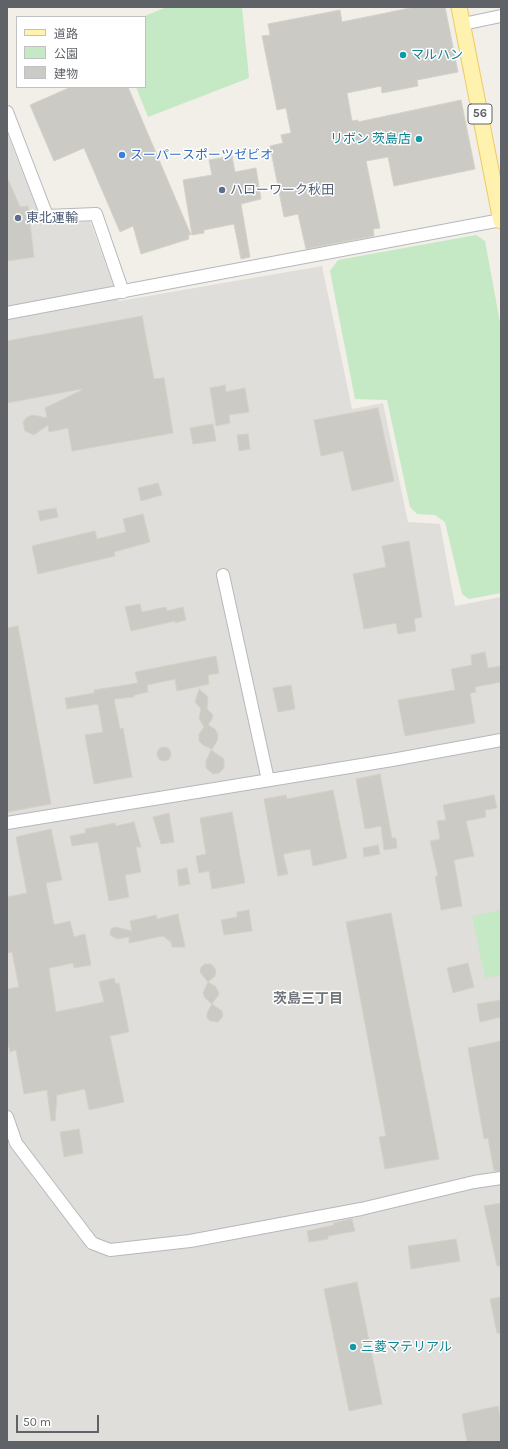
<!DOCTYPE html>
<html>
<head>
<meta charset="utf-8">
<style>
	body { margin:0 }
	#map { position:relative; width:508px; height:1449px; overflow:hidden; background:#f1efe8; font-family:Karla,"Noto Sans JP",sans-serif }
	canvas { display:block }
	.frame { position:absolute; inset:0; border:8px solid #5f6368; pointer-events:none }
	.legend { position:absolute; left:16px; top:16px; width:130px; height:72px; box-sizing:border-box; background:#fff; border:1px solid #bfc1c3; margin:0; padding:5px 7px; list-style:none; font-size:12px; color:#5f6368 }
	.legend li { display:flex; align-items:center; gap:8px; height:20px }
	.legend b { width:20px; border:1px solid #bfc1c3 }
	.scale { position:absolute; left:16px; top:1415px; width:83px; height:18px; box-sizing:border-box; border:2px solid #5f6368; border-top:0; padding-left:5px; font-size:12px; line-height:14px; white-space:nowrap; color:#5f6368; -webkit-text-stroke:3px #fff; paint-order:stroke }
</style>
</head>
<body>
<div id="map">
<canvas width="508" height="1449"></canvas>
<div class="frame"></div>
<ul class="legend">
<li><b style="height:5px;background:#fff2af"></b>道路</li>
<li><b style="height:11px;background:#c5e8c5"></b>公園</li>
<li><b style="height:11px;background:#cccac5"></b>建物</li>
</ul>
<div class="scale">50 m</div>
</div>
<script>
const g = document.querySelector('canvas').getContext('2d');
g.lineJoin = 'round';
function fill(path, color) { g.fillStyle = color; g.fill(path, 'evenodd'); }
const poly = rows => new Path2D(rows.map(r => 'M' + r).join(''));
function strokePath(path, color, width, dash) { g.strokeStyle = color; g.lineWidth = width; g.lineCap = dash ? 'butt' : 'round'; g.setLineDash(dash || []); g.stroke(path); }
function write(font, color, halo, rows, align = 'center') {
  g.font = font + ' Karla,"Noto Sans JP",sans-serif'; g.lineWidth = 3; g.setLineDash([]); g.textBaseline = 'middle'; g.strokeStyle = halo; g.fillStyle = color; for (const [text, x, y, turn = 0] of rows) {
    g.save(); g.translate(x, y); g.rotate((+turn || 0) * Math.PI / 180); g.textAlign = isNaN(turn) ? turn : align; if (halo) g.strokeText(text, 0, 0); g.fillText(text, 0, 0); g.restore();
  }
}
fill(poly([
	[7,133,43,224,90,221,119,301,322,266,352,409,383,403,408,522,440,524,455,606,501,597,501,1442,8,1442,7,1435]
]), '#e0deda');
fill(poly([
	[167,7,242,7,249,78,148,117,136,87,145,87,145,17,142,17],
	[476,235,485,241,501,328,501,593,469,599,462,594,445,522,435,515,417,514,410,507,387,400,355,399,330,271,338,260],
	[501,910,501,975,485,978,472,916]
]), '#c5e8c5');
const building = poly([
	[415,7,445,7,458,72,417,80,418,86,382,93,381,86,347,93,352,121,358,120,358,122,461,100,475,169,394,186,388,157,366,161,380,228,373,229,374,236,306,249,298,214,284,217,270,146,283,143,281,135,291,133,286,108,277,110,262,36,270,35,268,24,340,10,342,22,415,7],
	[71,87,128,87,191,235,188,235,189,239,141,254,133,226,120,232,84,148,54,161,30,105,71,87],
	[232,156,235,172,256,168,261,199,241,204,250,257,241,259,234,224,204,230,204,233,192,235,183,180,212,175,209,160,232,156],
	[7,177,20,207,28,206,34,257,7,261,7,177],
	[142,316,154,379,164,378,173,433,72,451,68,428,49,432,48,425,34,435,25,431,23,422,27,417,33,415,47,418,45,408,82,390,81,389,7,403,7,341,142,316],
	[225,385,226,392,245,388,249,412,229,415,230,423,216,426,210,388,225,385],
	[378,408,394,481,352,491,343,451,321,456,314,420,378,408],
	[213,424,216,441,193,444,190,428,213,424],
	[248,434,250,449,239,451,237,435,248,434],
	[158,483,162,495,141,501,138,488,158,483],
	[56,508,58,517,40,521,38,511,56,508],
	[143,514,150,542,114,552,115,556,38,574,32,546,95,531,97,539,126,532,123,519,143,514],
	[409,541,422,617,414,619,416,631,398,634,396,623,364,629,353,574,386,567,382,546,409,541],
	[140,604,142,612,166,607,167,611,183,607,186,620,175,623,175,621,131,631,125,607,140,604],
	[18,626,51,804,7,812,7,628,18,626],
	[485,652,488,668,501,666,501,682,475,687,476,692,470,693,475,723,405,736,398,700,455,690,451,669,472,665,471,655,485,652],
	[216,656,219,673,208,675,209,684,177,691,175,679,147,685,148,692,134,695,134,697,114,699,120,729,123,728,132,777,94,784,85,735,103,732,98,704,67,709,65,698,94,693,94,690,138,683,135,672,216,656],
	[291,685,295,709,278,712,273,688,291,685],
	[199,689,208,697,207,709,213,715,212,719,208,725,215,729,218,735,217,741,212,749,203,745,199,741,199,734,204,727,199,718,201,709,195,702,199,689],
	'157 754a7 7 0 1 1 14 0a7 7 0 1 1-14 0Z',
	[211,750,224,759,224,768,219,773,213,774,206,768,206,761,211,750],
	[380,774,392,838,396,838,397,848,384,850,381,826,365,829,356,779,380,774],
	[333,790,347,858,313,866,310,849,283,854,288,874,278,876,264,799,286,795,287,799,333,790],
	[494,795,497,808,485,810,486,817,466,821,474,856,454,860,462,906,441,910,435,876,438,876,430,841,440,839,437,821,446,820,443,805,494,795],
	[232,812,245,883,212,889,209,871,199,873,196,856,206,854,200,818,232,812],
	[169,813,174,842,161,844,153,817,169,813],
	[134,822,141,847,136,847,141,872,125,875,129,897,109,901,98,842,72,846,70,836,86,833,85,829,115,823,116,826,134,822],
	[51,829,62,880,46,883,54,925,70,921,74,937,85,934,91,965,74,968,73,963,49,968,56,1012,104,1002,99,982,114,978,116,984,119,983,129,1032,110,1036,124,1102,89,1110,85,1089,57,1095,55,1121,51,1121,47,1090,24,1094,16,1050,10,1052,7,1039,7,989,19,987,12,952,7,953,7,897,27,893,16,837,51,829],
	[378,845,380,854,364,857,363,848,378,845],
	[187,868,190,884,179,886,177,870,187,868],
	[249,910,252,931,224,935,221,920,237,917,237,912,249,910],
	[391,913,439,1159,385,1169,379,1137,386,1136,346,922,391,913],
	[178,914,185,947,172,947,171,942,163,936,129,943,129,937,117,939,110,935,111,929,115,927,132,931,130,921,156,915,157,919,178,914],
	[468,963,474,987,453,993,447,968,468,963],
	[205,964,211,964,216,970,215,976,208,982,216,987,219,994,212,1004,205,998,203,993,208,982,200,972,201,967,205,964],
	[501,1000,501,1017,480,1022,477,1004,501,1000],
	[212,1004,222,1011,223,1016,218,1022,210,1021,207,1018,207,1013,212,1004],
	[501,1041,501,1171,494,1171,488,1138,484,1139,468,1048,501,1041],
	[79,1129,83,1153,64,1157,60,1132,79,1129],
	[501,1203,501,1266,497,1266,484,1206,501,1203],
	[352,1219,355,1231,328,1236,328,1239,309,1242,307,1231,334,1225,333,1223,352,1219],
	[456,1239,460,1261,411,1269,408,1246,456,1239],
	[357,1282,382,1404,349,1411,324,1289,357,1282],
	[501,1297,501,1333,497,1333,490,1299,501,1297],
	[498,1406,501,1421,501,1442,467,1442,462,1414,498,1406]
]);
fill(building, '#cccac5');
strokePath(building, '#d6d1c6', 1);
const minor = poly([
	[463,24,501,16],
	[7,112,47,216,96,214,123,292],
	[7,313,501,220],
	[223,575,268,780],
	[7,823,392,760,501,740],
	[7,1117,16,1143,92,1243,110,1250,190,1241,361,1209,474,1182,501,1178]
]);
const major = poly([
	[459,7,501,221]
]);
strokePath(minor, '#b5b8bc', 14);
strokePath(major, '#f2c960', 17);
strokePath(minor, '#fff', 12);
strokePath(major, '#fff2af', 15);
for (const [x, y, r, color] of [
	[403,55,4,"#0f9aa8"],
	[419,139,4,"#0f9aa8"],
	[122,155,4,"#3f7fe0"],
	[222,190,4,"#5c6f8a"],
	[18,218,4,"#5c6f8a"],
	[353,1347,4,"#0f9aa8"]
]) { const dot = new Path2D(); dot.arc(x, y, r, 0, 2 * Math.PI); g.fillStyle = color; g.fill(dot); strokePath(dot, '#fff', 1.5); }
for (const [x, y, w] of [
	[480,114,24]
]) { const box = new Path2D(); box.roundRect(x - w / 2, y - 10, w, 20, 3); g.fillStyle = '#fff'; g.fill(box); strokePath(box, '#5f6368', 1); }
write('bold 12px', '#5f6368', null, [
	["56",480,114]
]);
write('13px', '#0d838f', '#fff', [
	["マルハン",411,55],
	["リボン 茨島店",411,139,"right"],
	["三菱マテリアル",361,1347]
], 'left');
write('13px', '#366cbe', '#fff', [
	["スーパースポーツゼビオ",130,155]
], 'left');
write('13px', '#4e5e75', '#fff', [
	["ハローワーク秋田",230,190],
	["東北運輸",26,218]
], 'left');
write('bold 14px', '#70757a', '#fff', [
	["茨島三丁目",308,999]
]);
</script>
</body>
</html>
